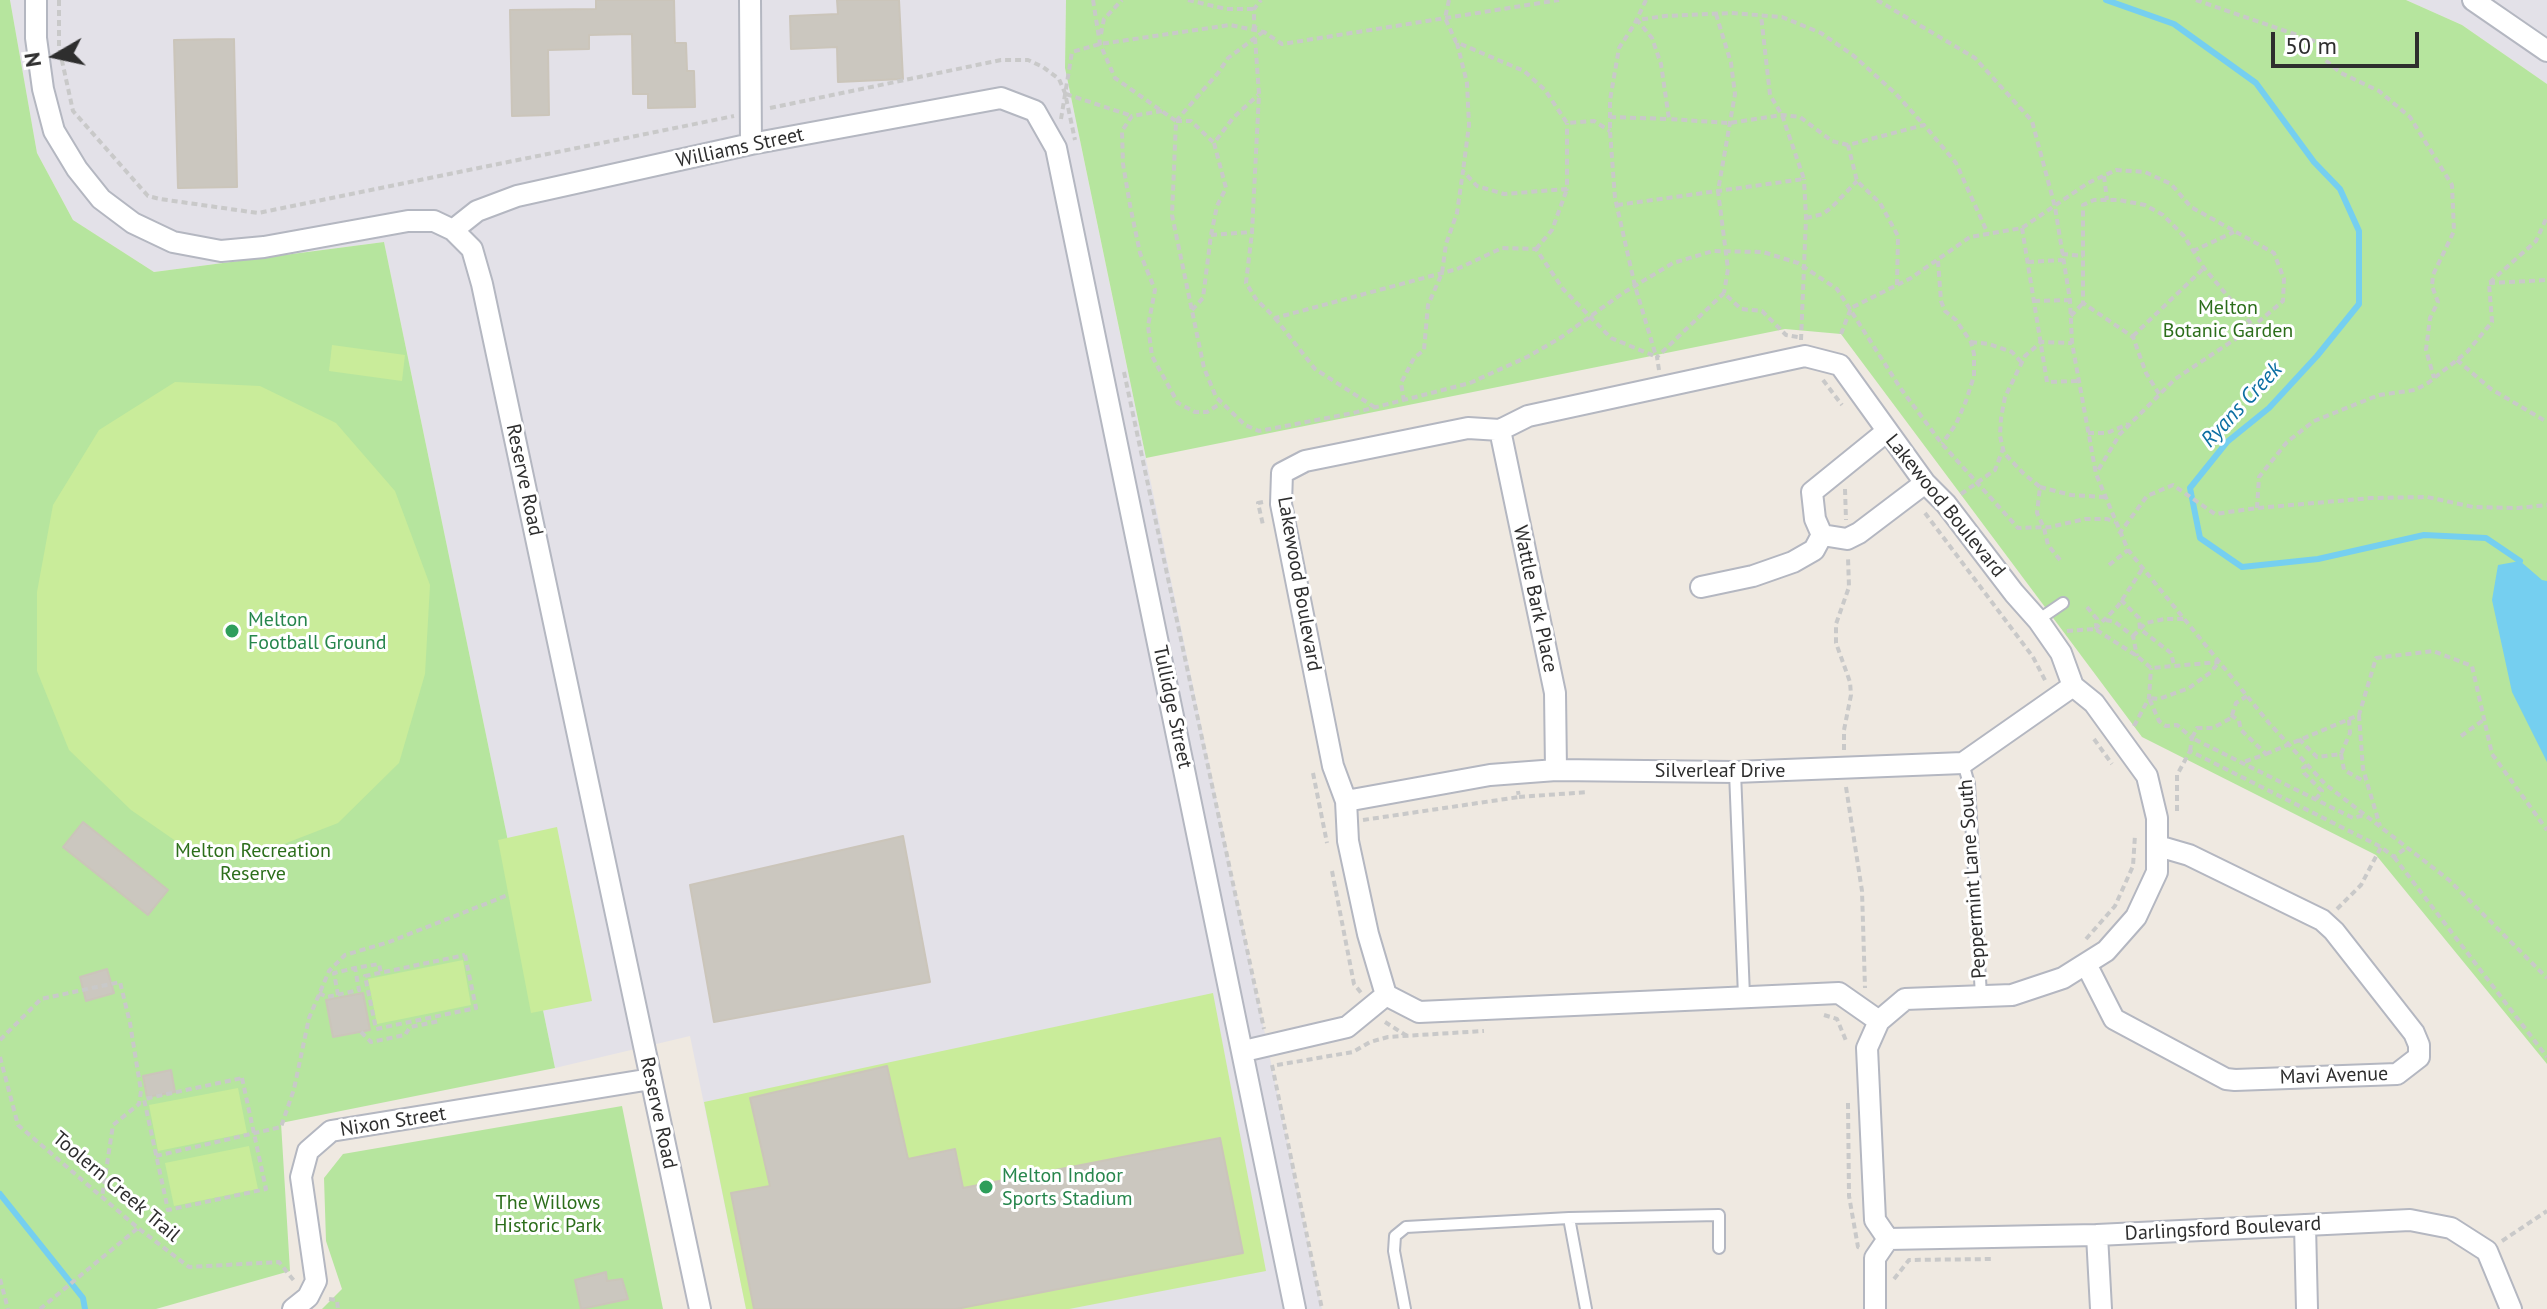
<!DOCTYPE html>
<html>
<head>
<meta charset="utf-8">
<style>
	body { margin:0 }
	#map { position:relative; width:2547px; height:1309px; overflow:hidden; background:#efe9e1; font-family:"PT Sans",sans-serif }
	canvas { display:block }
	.north { position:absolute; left:16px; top:16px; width:80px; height:80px; -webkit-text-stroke:6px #fff; paint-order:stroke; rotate:261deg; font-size:22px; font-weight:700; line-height:32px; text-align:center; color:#2e2e2e }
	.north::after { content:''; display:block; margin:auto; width:28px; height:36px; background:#2e2e2e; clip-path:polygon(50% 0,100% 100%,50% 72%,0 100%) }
	.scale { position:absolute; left:2271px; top:32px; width:148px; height:36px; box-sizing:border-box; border:4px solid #2e2e2e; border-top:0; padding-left:10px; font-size:24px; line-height:28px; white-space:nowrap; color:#2e2e2e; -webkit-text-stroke:6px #fff; paint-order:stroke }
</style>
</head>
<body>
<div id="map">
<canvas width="2547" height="1309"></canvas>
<div class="north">N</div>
<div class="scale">50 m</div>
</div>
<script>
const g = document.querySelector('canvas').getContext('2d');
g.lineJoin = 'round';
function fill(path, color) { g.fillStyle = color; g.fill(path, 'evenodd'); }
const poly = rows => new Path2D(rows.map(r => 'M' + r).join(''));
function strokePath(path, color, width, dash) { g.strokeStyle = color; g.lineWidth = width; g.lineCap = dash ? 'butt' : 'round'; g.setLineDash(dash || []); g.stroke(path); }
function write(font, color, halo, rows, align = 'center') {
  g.font = font + ' "PT Sans",sans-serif'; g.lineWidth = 6; g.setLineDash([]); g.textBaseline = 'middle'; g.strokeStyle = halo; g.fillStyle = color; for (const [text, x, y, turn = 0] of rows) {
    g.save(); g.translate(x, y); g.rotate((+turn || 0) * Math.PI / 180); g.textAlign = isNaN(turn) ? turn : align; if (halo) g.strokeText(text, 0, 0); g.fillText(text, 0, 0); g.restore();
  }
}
fill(poly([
	[10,0,1066,0,1065,68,1322,1309,746,1309,690,1036,555,1068,384,242,154,272,73,220,37,153],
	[2406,0,2547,0,2547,84,2462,25]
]), '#e3e1e8');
fill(poly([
	[0,0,10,0,37,153,73,220,154,272,384,242,555,1068,281,1123,290,1271,156,1309,0,1309],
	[1066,0,2406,0,2462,25,2547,84,2547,1064,2376,855,2142,737,1841,334,1785,329,1146,458,1065,68],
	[622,1106,663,1309,322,1309,342,1289,326,1241,324,1178,343,1154]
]), '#b6e59e');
fill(poly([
	[332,345,405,355,402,381,329,371],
	[175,382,260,386,336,423,395,491,430,585,425,674,399,763,338,823,271,849,193,853,131,810,69,750,37,671,37,592,53,505,99,430],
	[557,827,592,1001,531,1013,498,840],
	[463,960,471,1005,377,1024,368,979],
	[1213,993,1266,1271,1069,1309,746,1309,704,1102],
	[238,1088,247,1133,158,1151,149,1105],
	[249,1146,258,1189,174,1206,165,1163]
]), '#c9ec9a');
fill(poly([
	[2520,561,2542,580,2547,581,2547,762,2512,692,2492,600,2498,565]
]), '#75cff0');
strokePath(poly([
	[2106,0,2174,24,2256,83,2314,162,2340,189,2359,231,2359,304,2317,356,2269,408,2227,442,2190,488,2200,538,2242,567,2318,559,2424,535,2486,538,2520,561],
	[0,1194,83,1298,85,1309]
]), '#75cff0', 6);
const building = poly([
	[596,0,674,0,675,43,686,43,687,71,694,71,695,107,648,108,648,94,633,94,632,34,589,35,589,49,548,50,549,115,512,116,510,10,596,9,596,0],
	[837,0,899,0,903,79,838,82,837,47,791,49,790,16,838,14,837,0],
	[234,39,237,187,178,188,174,40,234,39],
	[83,822,168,890,148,915,63,847,83,822],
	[903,836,930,982,714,1022,690,885,903,836],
	[107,969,114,993,86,1001,80,977,107,969],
	[363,993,370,1030,333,1037,326,1000,363,993],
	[887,1066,908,1159,955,1149,963,1188,1220,1138,1243,1253,956,1309,754,1309,731,1193,770,1186,750,1098,887,1066],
	[171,1070,175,1092,147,1097,143,1076,171,1070],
	[606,1272,607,1281,622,1279,628,1299,581,1309,575,1280,606,1272]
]);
fill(building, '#cbc7bf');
strokePath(building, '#cbc5ba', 2);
const lane = poly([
	[2038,620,2063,603],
	[1963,763,1969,784,1981,996],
	[1735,772,1744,996],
	[1569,1218,1719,1215,1719,1248],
	[1405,1309,1394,1251,1395,1236,1406,1227,1569,1218,1586,1309]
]);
const street = poly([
	[36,0,36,38,43,89,54,131,77,169,101,199,133,223,173,242,221,251,264,247,408,221,434,221,453,230,472,249,482,284,700,1309],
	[750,0,751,144],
	[2473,0,2547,51],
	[453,230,477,211,517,196,751,144,1001,98,1035,111,1056,148,1295,1309],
	[1500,430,1555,693,1556,770],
	[1886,432,1812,492,1815,519,1822,535,1847,539,1859,533,1925,483],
	[1701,587,1753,576,1793,562,1814,550,1822,535],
	[1346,801,1490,775,1556,770,1735,772,1963,763,2073,686],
	[2086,964,2114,1019,2226,1079,2235,1080,2397,1074,2419,1057,2419,1045,2414,1033,2334,931,2322,920,2189,855,2158,846],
	[1244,1051,1347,1027,1386,995],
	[2305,1225,2307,1309],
	[2097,1235,2101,1309],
	[1888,1239,2097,1235,2410,1220,2451,1228,2487,1251,2511,1309],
	[293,1309,308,1297,316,1281,301,1177,308,1151,331,1131,651,1079],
	[1875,1309,1875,1258,1888,1239,1875,1220,1867,1048,1879,1021,1905,999,2012,995,2063,978,2106,951,2136,917,2157,872,2157,818,2147,776,2094,703,2073,686,2061,653,2038,620,2014,593,1946,504,1925,483,1840,365,1805,356,1528,416,1500,430,1468,428,1305,461,1282,473,1281,504,1333,766,1346,801,1348,841,1368,934,1386,995,1419,1012,1839,993,1879,1021]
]);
strokePath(lane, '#b4b7c1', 14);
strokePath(street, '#b4b7c1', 24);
strokePath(poly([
	[59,0,59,47,73,111,148,196,160,199,258,213,734,116],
	[1093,0,1100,44,1115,78,1176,121,1172,215,1204,368,1216,397,1245,425,1259,431,1353,413,1470,383,1527,357,1560,338,1623,293,1673,263,1713,251,1763,252,1798,263,1837,289,1901,389,1942,444,2018,528,2050,527,2085,519,2107,519,2115,522],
	[1188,0,1226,9,1254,9],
	[1449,0,1445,18,1456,42,1524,71,1545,90,1567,123,1594,121,1610,131],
	[1646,0,1634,25,1619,48,1610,100,1610,131,1615,198,1635,286,1656,356],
	[1877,0,1975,58,2032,121,2055,207,2070,300,2072,343,2096,474,2128,550,2269,723,2325,784,2449,880,2547,978],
	[2196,0,2320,43,2324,59,2341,73,2379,91,2410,117,2452,185,2454,231,2433,275,2432,286,2438,302,2430,318,2426,350,2434,378],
	[1716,14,1731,63,1735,94,1718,191,1728,269,1724,293],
	[1257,28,1254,27,1254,9,1261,0],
	[1101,34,1104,19,1122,0],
	[1255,38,1259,94,1252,232,1246,283,1256,299,1275,318,1457,269,1502,248,1536,249,1563,289,1611,338,1657,357],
	[1457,43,1467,83,1469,125,1463,171],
	[1066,94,1132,116],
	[770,108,1001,60,1028,60,1043,67,1059,79,1065,93,1075,140],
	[1162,111,1132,116,1122,131,1123,164,1130,205,1140,253,1155,290,1148,326,1152,356,1178,403,1195,412,1207,412,1221,403],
	[1610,117,1669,119],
	[1061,119,1072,52,1100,44,1230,25,1264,32,1282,44,1559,0],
	[1176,121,1218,73,1228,58,1263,32],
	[1176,121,1191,121,1213,142],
	[1848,145,1832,141,1800,117,1782,115,1729,123,1669,119,1661,64,1652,38,1637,20,1665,16,1731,13,1782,17,1821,33,1854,56,1896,94,1924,125],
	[2104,176,2107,200],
	[1617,205,1804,179,1782,115,1770,95,1761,15],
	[1806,218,1823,214,1832,207,1857,181],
	[2022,228,2047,382,2079,381],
	[1211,235,1252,232],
	[1536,249,1552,230,1567,189],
	[2193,251,2234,232],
	[2062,254,2083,256],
	[1938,261,1941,301,1945,311,1956,320,1971,342,1974,354,1974,376,1966,401,1956,424,1942,444],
	[2028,262,2063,260],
	[2489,283,2547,280],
	[1897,285,1898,236,1880,203,1857,181,1848,145,1924,125,1956,163,1988,234],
	[2034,301,2070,300],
	[1192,310,1203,298,1211,235,1217,206,1226,188,1214,143,1233,118,1258,95],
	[2071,316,2083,303],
	[1275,318,1315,369,1376,408],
	[1841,334,1851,308,1911,278,1970,237,2022,228,2088,183,2116,170,2145,172,2171,184,2191,207,2274,253,2284,279,2283,301,2249,330,2175,379,2120,434,2097,472],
	[2133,336,2204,268],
	[1801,340,1806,218,1804,179],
	[1971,342,1989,344,2012,352,2022,363],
	[2457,360,2491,389,2547,422],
	[1659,370,1657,357,1724,293,1741,309,1762,311,1786,335,1798,337],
	[1124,372,1264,1029],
	[1823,380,1842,405],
	[2159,394,2146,373,2133,337,2083,303,2083,205,2094,200,2119,200,2145,205,2163,215,2184,236,2204,268,2253,326],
	[1404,401,1401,383,1414,358,1424,350,1428,305,1442,273,1446,244,1457,213,1463,171,1477,186,1504,194,1567,189,1567,123],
	[2088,433,2107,433,2128,424],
	[2040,487,2071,495,2105,497],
	[1845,489,1846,520],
	[1961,494,1995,470,2003,449],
	[1263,502,1258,503,1263,525],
	[2257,508,2259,477,2287,442,2314,421,2379,395,2415,390,2428,383,2467,352,2492,322,2489,283,2536,241,2547,217],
	[1925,513,2033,657,2046,682],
	[2119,534,2147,496,2173,485,2215,514,2257,508,2371,498,2427,497,2473,507,2518,508,2547,505],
	[2060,560,2048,545,2044,528,2037,513,2040,487,2023,473,2004,453,2000,436,2001,418,2005,397,2025,356,2041,342,2072,343],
	[2109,565,2128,550],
	[2121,600,2139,618,2140,629,2171,653,2174,665],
	[2087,607,2097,619,2096,626],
	[2106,620,2115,622,2133,636,2137,656],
	[2095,629,2118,606,2143,568],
	[2067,631,2095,629,2137,656,2151,668,2219,662],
	[2133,636,2146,623,2164,619,2184,619],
	[2247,696,2236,703,2231,718,2213,728,2197,728,2192,738,2353,818,2365,815],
	[2231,715,2239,721,2241,730,2266,754,2241,763],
	[2359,715,2363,769,2380,826],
	[2134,726,2149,698,2151,668],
	[2461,736,2485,719],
	[2094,739,2112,764],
	[2299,739,2317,757,2341,754,2350,733,2349,719],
	[1844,750,1844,730,1851,695,1850,682,1836,643,1836,624,1849,587,1848,557],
	[2190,751,2192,738,2177,725,2166,726,2159,721,2149,698,2159,699,2189,688,2211,672,2219,662],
	[2266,754,2359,715,2376,658,2433,651,2472,666,2492,754,2547,830],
	[2341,754,2344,770,2365,782],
	[2307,765,2303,768,2304,773,2322,791,2316,799],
	[1313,773,1327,843],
	[1846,787,1862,891,1865,988],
	[1519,797,1588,792],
	[2177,811,2177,775,2190,751,2381,847],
	[1363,820,1519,797,1518,791],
	[2394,857,2547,1057],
	[1332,871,1354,984,1362,994],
	[2337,909,2361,885,2381,847,2394,857,2406,848],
	[2086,939,2115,906,2133,866,2135,835],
	[465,955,476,1008,376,1029,365,976,465,955],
	[319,993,327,997,359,990,355,968,379,964,381,973],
	[338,995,334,973,355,968],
	[1824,1015,1837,1019,1847,1043],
	[1385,1022,1407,1036],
	[361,1032,371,1042,405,1035,410,1027,440,1021],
	[0,1040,41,999,120,982,130,1023,141,1091,139,1104,113,1125,102,1197],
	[0,1057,18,1125,138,1228,189,1267,279,1262,295,1282],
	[1272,1065,1322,1309],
	[1277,1065,1353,1052,1370,1042,1388,1037,1484,1031],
	[242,1078,266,1189,168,1210,144,1099,242,1078],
	[1848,1103,1849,1196,1858,1247,1861,1248],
	[156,1156,281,1127,294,1089,309,1018,329,971,345,955,389,942,508,895],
	[2502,1241,2547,1211],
	[0,1279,8,1309],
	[1894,1279,1909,1260,1992,1259],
	[329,1299,337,1300,338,1309],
	[40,1309,138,1228]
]), '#c9c9c9', 4, [6, 4]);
strokePath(lane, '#fff', 10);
strokePath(street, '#fff', 20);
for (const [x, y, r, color] of [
	[232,631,8,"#2e9e5b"],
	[986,1187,8,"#2e9e5b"]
]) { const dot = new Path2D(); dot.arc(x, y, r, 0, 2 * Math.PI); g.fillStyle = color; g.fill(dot); strokePath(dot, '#fff', 3); }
write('20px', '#2e2e2e', '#fff', [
	["Williams Street",740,148,-12],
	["Reserve Road",524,480,78],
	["Lakewood Boulevard",1945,506,51],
	["Lakewood Boulevard",1299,584,80],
	["Wattle Bark Place",1535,599,78],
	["Tullidge Street",1172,707,78],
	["Silverleaf Drive",1720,771],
	["Peppermint Lane South",1973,879,-94],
	["Mavi Avenue",2334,1076,-2],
	["Reserve Road",658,1113,78],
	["Nixon Street",393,1122,-9],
	["Toolern Creek Trail",116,1187,40],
	["Darlingsford Boulevard",2223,1229,-3]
]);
write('20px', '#2c6e1b', '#fff', [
	["Melton",2228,308],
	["Botanic Garden",2228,331],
	["Melton Recreation",253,851],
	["Reserve",253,874],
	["The Willows",548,1203],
	["Historic Park",548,1226]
]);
write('20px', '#27864d', '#fff', [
	["Melton",248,620],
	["Football Ground",248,643],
	["Melton Indoor",1002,1176],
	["Sports Stadium",1002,1199]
], 'left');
write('italic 22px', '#0d6fa3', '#fff', [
	["Ryans Creek",2242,405,-47]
]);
</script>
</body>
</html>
